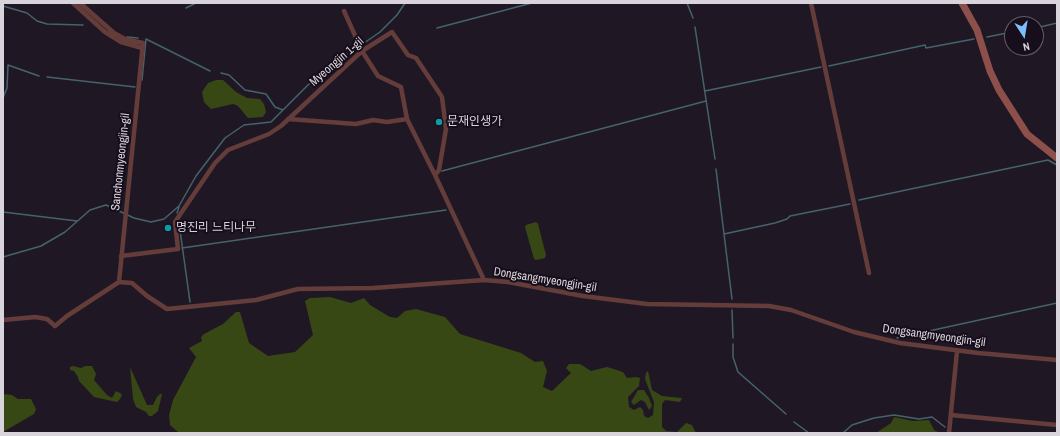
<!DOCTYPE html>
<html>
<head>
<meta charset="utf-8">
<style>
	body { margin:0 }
	#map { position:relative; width:1060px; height:436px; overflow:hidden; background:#201725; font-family:"Archivo Narrow",sans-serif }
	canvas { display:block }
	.frame { position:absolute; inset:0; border:4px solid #d9d3dc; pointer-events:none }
	.north { position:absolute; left:1004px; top:16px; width:40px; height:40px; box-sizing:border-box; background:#170e1b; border:1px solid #655d68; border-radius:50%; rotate:168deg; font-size:11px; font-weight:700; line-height:16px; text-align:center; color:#d9d3dc }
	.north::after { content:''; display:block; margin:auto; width:14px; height:18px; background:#7bbef9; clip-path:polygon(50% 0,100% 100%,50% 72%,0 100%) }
</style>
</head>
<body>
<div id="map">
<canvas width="1060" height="436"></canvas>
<div class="frame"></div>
<div class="north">N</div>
</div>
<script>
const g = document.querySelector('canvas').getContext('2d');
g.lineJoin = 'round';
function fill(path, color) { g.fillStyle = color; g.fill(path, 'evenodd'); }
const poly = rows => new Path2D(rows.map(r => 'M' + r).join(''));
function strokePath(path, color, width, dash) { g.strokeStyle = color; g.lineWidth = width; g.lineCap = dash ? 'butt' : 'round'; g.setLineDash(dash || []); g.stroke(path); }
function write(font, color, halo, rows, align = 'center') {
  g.font = font + ' "Archivo Narrow","Noto Sans KR",sans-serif'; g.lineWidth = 4; g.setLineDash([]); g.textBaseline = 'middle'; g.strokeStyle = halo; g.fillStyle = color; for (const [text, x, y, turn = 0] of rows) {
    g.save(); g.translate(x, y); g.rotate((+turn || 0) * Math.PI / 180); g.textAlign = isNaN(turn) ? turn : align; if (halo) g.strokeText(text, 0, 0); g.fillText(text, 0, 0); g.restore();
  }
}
fill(poly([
	[216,80,223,80,236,92,247,98,260,99,264,104,266,112,263,117,248,118,238,106,233,104,211,109,204,102,202,92,208,83],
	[536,222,538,224,546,255,545,258,536,260,534,259,525,227,526,225],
	[330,297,351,303,364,298,370,305,390,317,397,318,405,311,416,309,445,317,460,334,521,353,535,362,543,361,547,371,543,387,552,391,571,373,566,368,569,364,580,364,591,371,607,367,623,372,627,378,636,377,640,378,639,386,628,397,629,407,634,410,640,407,643,410,644,416,648,418,653,415,654,402,645,379,646,373,648,371,652,390,662,396,682,398,680,402,665,400,662,404,662,427,666,431,677,432,686,423,692,425,696,433,179,433,170,425,169,415,173,400,196,357,189,348,202,341,201,337,204,334,223,324,236,312,240,312,249,343,268,356,295,352,313,335,305,301,310,298],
	[73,366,81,368,85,366,92,366,96,374,94,380,107,395,112,398,116,391,120,393,122,395,120,399,117,402,94,397,79,381,78,377,74,371,70,370,70,367],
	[130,367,147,405,153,405,157,397,160,394,162,394,158,411,152,416,149,416,146,412,136,407,133,399],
	[638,390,644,390,649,398,652,406,649,410,645,402,641,400,634,405,631,402],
	[3,394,12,395,18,399,31,399,36,409,34,414,3,432],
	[894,417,913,421,929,420,934,430,940,433,876,433,891,423]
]), '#374814');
strokePath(poly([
	[687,3,693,18],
	[3,6,27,13,37,21,47,24,83,25],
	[186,8,196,3],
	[695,27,715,159],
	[437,28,532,3],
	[1036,28,1057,23],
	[127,37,138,38],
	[987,37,1012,32],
	[829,66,925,45,926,48,974,39],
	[221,73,229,75,245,90,266,94,275,107,283,110],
	[47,77,135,87],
	[142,80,146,39,210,71],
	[705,91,821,67],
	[3,98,7,88,8,65,39,76],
	[716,169,732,299],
	[442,171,706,101],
	[859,200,1048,160,1057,165],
	[3,212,77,221],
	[177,213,179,207],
	[179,223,190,302],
	[724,234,775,223,787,219,790,216,850,204],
	[182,248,446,210],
	[3,257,41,246,65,232,90,210,106,205,134,218,151,222,164,219,179,206,196,176,225,138,244,125,271,122,318,75,380,32,397,15,405,3],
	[732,310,733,338],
	[897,338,1057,303],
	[733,344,733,357,738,372,786,414],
	[794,422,809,433],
	[843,433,852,425,874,418,894,415,919,419,932,417,945,427]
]), '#44646b', 1.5);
strokePath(poly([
	[73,3,105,32,121,42,142,48],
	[80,3,114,33,125,39,143,43,119,282],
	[811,3,869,273],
	[344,11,362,51,378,76,401,87,407,119,435,175],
	[288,119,356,124,373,120,387,122,407,119],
	[121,256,178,249,175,222,215,163,228,150,269,134,281,126,362,51,392,32,408,55,416,58,442,97,446,129,439,170,435,175,484,280],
	[3,320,35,317,47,319,55,326,67,316,119,282,132,283,147,296,167,309,256,300,298,289,373,288,484,280,508,282,583,296,647,304,769,306,791,310,854,332,900,343,978,353,1057,360],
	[951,415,1057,425],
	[949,433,957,351]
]), '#643d3a', 4.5);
strokePath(poly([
	[962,3,977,30,990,71,999,90,1027,134,1057,158]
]), '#8d4f4a', 7);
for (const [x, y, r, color] of [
	[439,122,4,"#0f9aa8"],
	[168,228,4,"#0f9aa8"]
]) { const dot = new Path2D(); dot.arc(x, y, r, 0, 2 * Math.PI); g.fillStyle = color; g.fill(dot); strokePath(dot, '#170e1b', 1.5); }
write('12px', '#d9d3dc', '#170e1b', [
	["Myeongjin 1-gil",337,62,-41],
	["Sanchonmyeongjin-gil",121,162,-84],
	["Dongsangmyeongjin-gil",545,280,9],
	["Dongsangmyeongjin-gil",934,336,8]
]);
write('12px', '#d9d3dc', '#170e1b', [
	["문재인생가",447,122],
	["명진리 느티나무",176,228]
], 'left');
</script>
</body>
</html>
